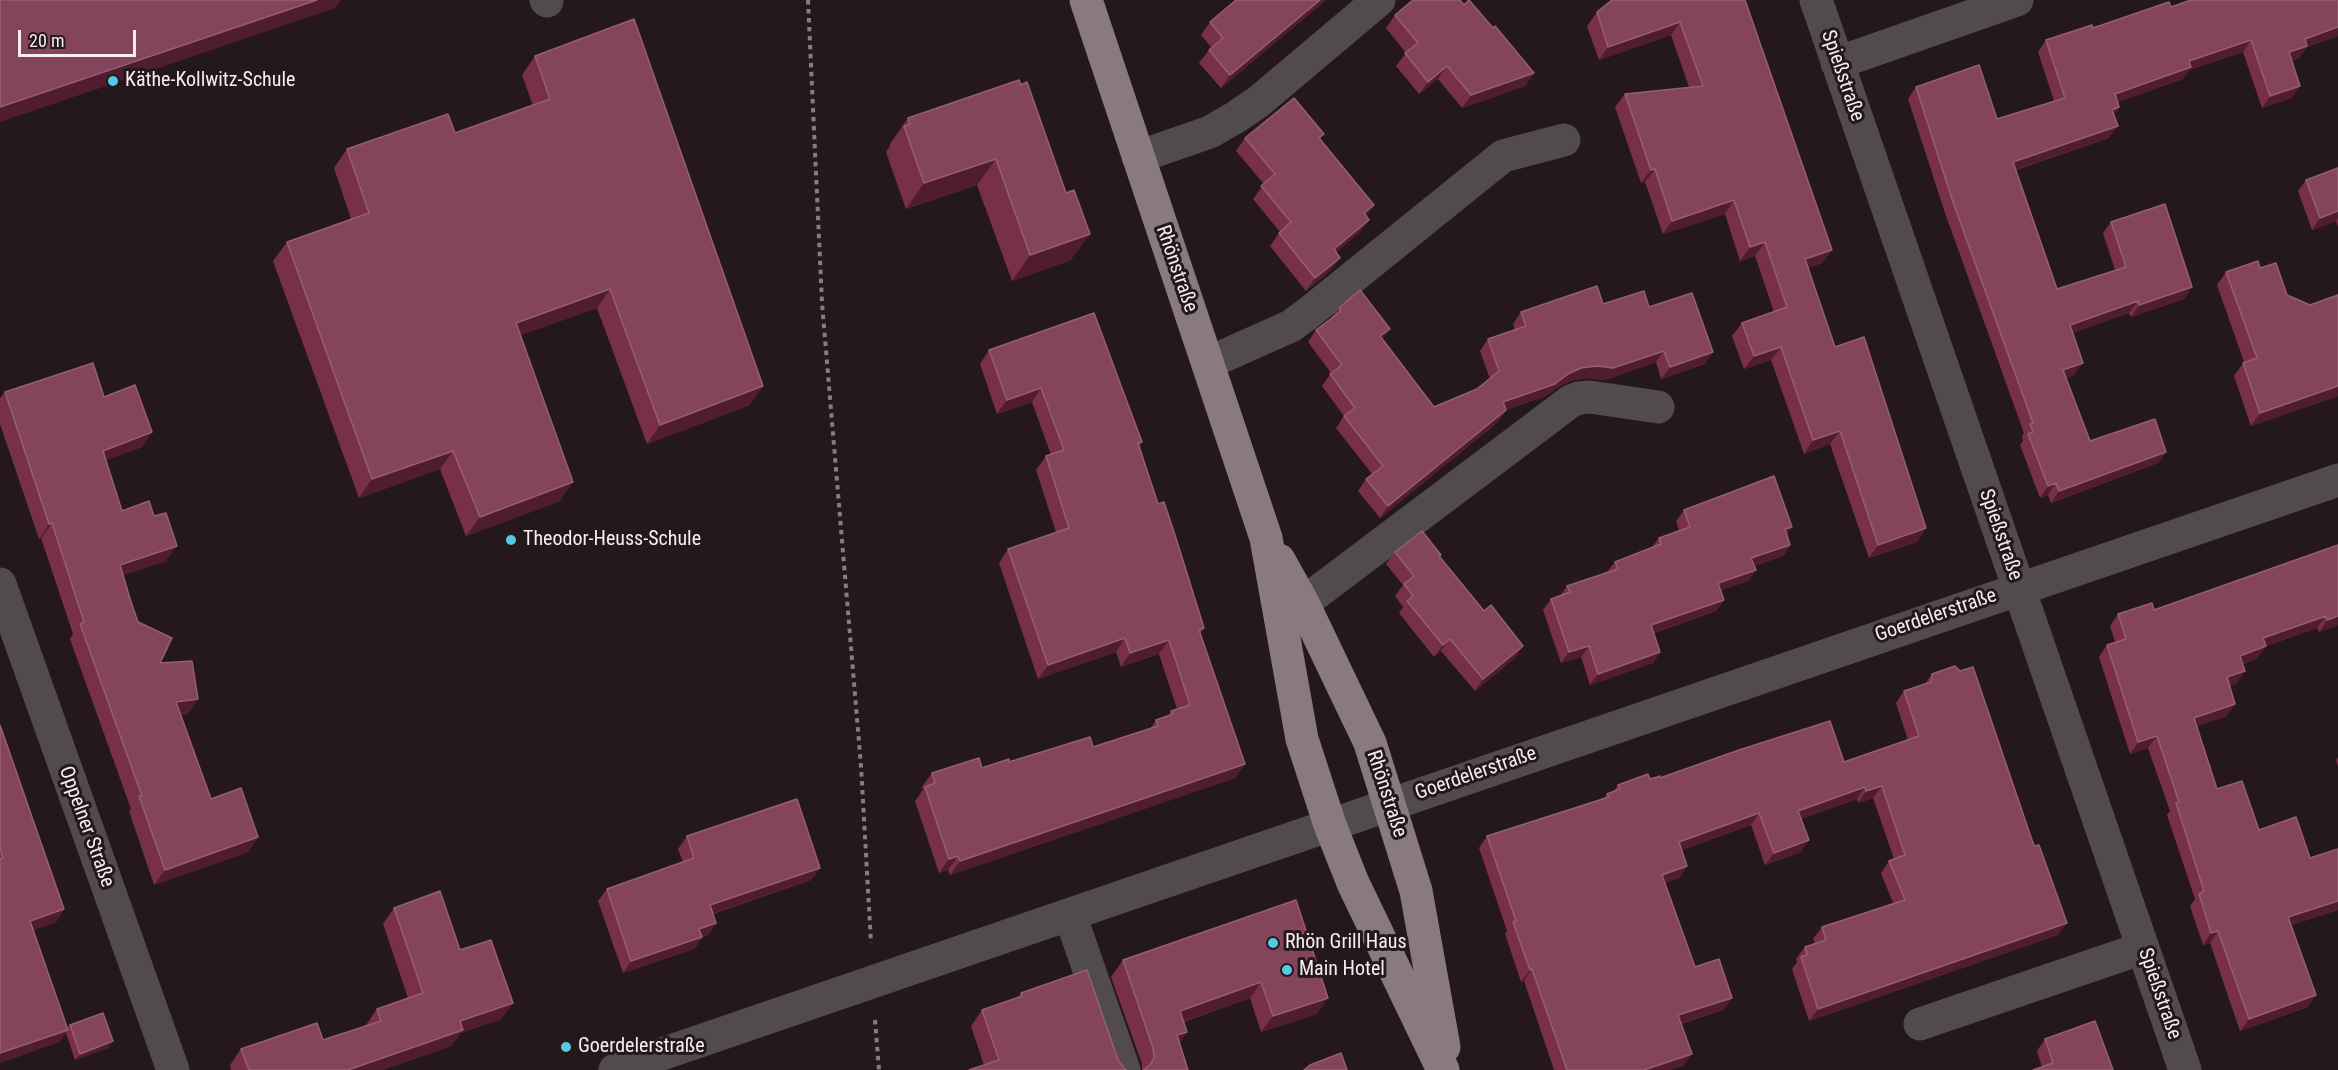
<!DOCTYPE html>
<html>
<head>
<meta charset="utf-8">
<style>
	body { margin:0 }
	#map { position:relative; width:2338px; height:1070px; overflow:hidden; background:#25181c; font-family:"Roboto Condensed",sans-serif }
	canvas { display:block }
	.scale { position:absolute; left:18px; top:30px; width:118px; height:27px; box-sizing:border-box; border:3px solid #f7eef0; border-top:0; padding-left:8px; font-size:18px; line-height:21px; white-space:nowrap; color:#f7eef0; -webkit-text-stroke:4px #25181c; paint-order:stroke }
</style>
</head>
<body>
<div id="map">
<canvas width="2338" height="1070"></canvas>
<div class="scale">20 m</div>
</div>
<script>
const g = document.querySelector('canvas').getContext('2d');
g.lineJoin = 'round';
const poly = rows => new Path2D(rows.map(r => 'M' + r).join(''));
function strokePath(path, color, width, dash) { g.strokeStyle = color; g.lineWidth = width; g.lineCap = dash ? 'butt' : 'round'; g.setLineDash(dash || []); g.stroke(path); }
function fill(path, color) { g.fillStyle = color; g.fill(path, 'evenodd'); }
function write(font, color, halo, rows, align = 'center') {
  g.font = font + ' "Roboto Condensed",sans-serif'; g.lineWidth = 6; g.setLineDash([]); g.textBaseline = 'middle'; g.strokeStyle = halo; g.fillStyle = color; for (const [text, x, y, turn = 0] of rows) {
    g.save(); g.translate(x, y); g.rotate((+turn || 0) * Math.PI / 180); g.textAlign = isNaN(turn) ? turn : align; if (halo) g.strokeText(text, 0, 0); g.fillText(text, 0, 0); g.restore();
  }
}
strokePath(poly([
	[808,0,822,303,861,766,871,943],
	[875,1020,879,1070]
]), '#877c7f', 4, [4.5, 4.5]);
strokePath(poly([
	[546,0,547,1],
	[1816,0,2185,1070],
	[1837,63,2017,0],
	[1138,157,1210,132,1236,117,1258,102,1379,0],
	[1208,363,1291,326,1306,315,1503,156,1564,140],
	[0,584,173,1070],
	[1303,603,1571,401,1579,398,1590,397,1658,407],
	[1070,915,1124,1070],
	[1920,1024,2143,948],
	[615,1070,2338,480]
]), '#524b4d', 33);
strokePath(poly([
	[1086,0,1266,538,1302,739,1330,825,1353,883,1443,1070],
	[1279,560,1303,603,1370,743,1416,891,1444,1047]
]), '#887a7d', 33);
fill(poly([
	[1326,0,1221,88,1199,63,1209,50,1212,48,1201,35,1210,22],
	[1745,0,1832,250,1822,263,1808,268,1835,347,1926,528,1917,542,1869,558,1830,444,1804,454,1771,360,1744,369,1732,336,1742,323,1774,312,1755,256,1740,261,1725,214,1663,234,1645,182,1641,183,1615,107,1625,94,1689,87,1671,35,1599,60,1587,26,1597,12],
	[2338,0,2338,36,2307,47,2299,58,2291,61,2292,98,2262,108,2243,52,2189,70,2183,79,2118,102,2119,107,2114,115,2109,138,2016,170,2057,289,2115,270,2103,233,2111,222,2192,287,2184,299,2131,317,2129,313,2072,333,2074,375,2066,378,2090,441,2166,452,2158,463,2051,503,2048,495,2040,498,2020,445,2023,441,2022,436,2024,433,1945,213,1908,99,1916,87,1997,119,2054,101,2038,52,2046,40,2171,7],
	[1464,5,1493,28,1534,73,1525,86,1462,108,1438,79,1419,94,1396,66,1406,53,1386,28,1395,15],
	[535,56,750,405,647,444,597,308,520,335,560,501,466,536,440,469,359,498,273,261,287,242,351,219,334,168,347,149,455,133,533,106,522,75],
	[1019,80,1071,260,1012,281,977,185,906,209,886,152,890,146,890,144,908,118],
	[1245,138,1321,140,1374,205,1366,216,1360,232,1336,252,1331,270,1306,291,1270,246,1280,232,1253,199,1264,184,1236,151],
	[2338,168,2338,227,2336,221,2312,230,2298,191,2306,180],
	[2260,268,2287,295,2310,305,2338,295,2338,396,2251,426,2234,376,2244,362,2217,285,2226,272],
	[1603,304,1649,307,1705,364,1661,379,1656,362,1605,380,1589,378,1573,380,1560,386,1546,396,1506,410,1498,422,1380,518,1358,491,1366,479,1372,474,1336,428,1344,416,1322,386,1331,373,1308,342,1316,330,1330,319,1339,308,1390,329,1382,339,1434,407,1477,389,1490,379,1480,351,1488,339,1515,330,1513,324,1521,312],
	[989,350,1142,442,1139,446,1158,504,1204,628,1200,634,1245,764,1235,778,950,875,948,870,939,873,915,801,923,790,922,787,932,773,982,768,1093,747,1150,729,1156,720,1168,716,1171,711,1177,709,1159,654,1121,667,1116,652,1038,679,999,563,1008,549,1056,532,1036,470,1046,456,1051,455,1032,402,997,414,980,364],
	[5,392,152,432,142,447,106,460,122,511,166,561,123,575,138,622,160,663,198,699,188,714,181,715,211,799,258,837,248,852,154,885,129,811,131,809,70,639,73,634,41,538,39,539,0,424,0,398],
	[1684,510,1792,527,1787,534,1790,545,1783,556,1754,566,1756,570,1748,581,1721,590,1724,600,1716,611,1654,633,1660,652,1653,663,1590,685,1581,657,1561,663,1543,610,1551,599,1560,596,1567,586,1607,572,1615,562,1652,547,1659,538,1679,530,1676,521],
	[2338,545,2338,625,2319,632,2317,628,2266,646,2257,658,2243,664,2237,683,2229,686,2227,716,2197,726,2217,789,2259,830,2310,858,2338,910,2291,925,2308,1007,2240,1031,2210,943,2203,945,2190,906,2195,899,2167,815,2170,811,2148,748,2130,754,2099,657,2107,645,2115,642,2110,626,2118,614,2154,610],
	[1395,552,1440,557,1484,611,1523,646,1515,658,1475,691,1441,651,1434,657,1399,613,1403,607,1395,596,1403,585,1386,564],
	[1932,674,2058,935,1809,1021,1792,969,1797,962,1796,959,1805,947,1815,944,1813,939,1822,927,1893,903,1881,873,1889,861,1894,859,1873,798,1858,803,1857,799,1801,819,1801,852,1765,865,1751,825,1682,850,1687,866,1679,878,1665,883,1695,967,1732,998,1723,1010,1681,1024,1683,1066,1670,1070,1554,1070,1524,981,1521,982,1505,934,1507,931,1479,848,1487,836,1604,798,1607,794,1613,792,1618,785,1650,779,1844,762,1908,740,1896,703,1904,691,1925,684],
	[0,725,64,909,56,922,33,930,67,1028,70,1025,113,1041,108,1048,75,1060,66,1033,59,1042,0,1063],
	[2338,757,2338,767,2336,760],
	[687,836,820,868,811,880,713,914,716,923,708,935,702,938,694,949,623,973,598,901,607,889,683,862,678,849],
	[1296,900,1317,1014,1261,1032,1250,998,1184,1022,1187,1032,1179,1043,1188,1070,1142,1070,1142,1064,1111,977,1123,960],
	[394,908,460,950,513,1003,501,1019,461,1033,451,1046,383,1070,231,1070,230,1065,241,1049,323,1040,366,1026,366,1025,377,1009,408,998,383,924],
	[1021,993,1118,1060,1124,1068,984,1065,971,1026,982,1010,1019,997],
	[2045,1039,2113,1070,2042,1067,2037,1051]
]), '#772f4a');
fill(poly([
	[317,0,341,0,335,8,0,122,0,107],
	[1320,0,1326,0,1221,88,1230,75],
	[1680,22,1671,35,1599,60,1608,47],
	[2338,27,2338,36,2307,47,2299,58,2280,64,2289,52,2305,39],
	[2251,40,2243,52,2189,70,2183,79,2107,106,2115,94,2189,61],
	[1447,66,1438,79,1419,94,1428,82],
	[1534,73,1525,86,1462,108,1471,95],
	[2300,86,2292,98,2262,108,2270,96],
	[2119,107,2111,119,2112,110],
	[2118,126,2109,138,2005,173,2013,162],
	[996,159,977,185,906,209,924,183],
	[1655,169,1645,182,1641,183,1651,170],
	[1734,200,1725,214,1663,234,1672,221],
	[1374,205,1365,218,1364,213],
	[2338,211,2338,218,2336,221,2312,230,2320,218],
	[1369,220,1360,232,1325,262,1334,249],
	[1090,234,1071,260,1012,281,1030,255],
	[1765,242,1755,256,1740,261,1750,247],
	[1832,250,1822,263,1795,273,1805,259],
	[1340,258,1331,270,1306,291,1315,278],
	[2192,287,2184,299,2131,317,2139,305],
	[610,289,597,308,502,341,516,323],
	[2138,301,2129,313,2061,337,2070,325],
	[1390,329,1381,340,1380,336],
	[1781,347,1771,360,1744,369,1754,356],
	[1664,351,1656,362,1605,380,1589,378,1573,380,1560,386,1546,396,1494,414,1503,402,1581,368],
	[1713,352,1705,364,1661,379,1670,367],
	[2083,363,2074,375,2055,382,2063,370],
	[763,386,750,405,647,444,660,425],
	[2338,386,2338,396,2251,426,2260,413],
	[1041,388,1032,402,997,414,1007,400],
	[1506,410,1498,422,1380,518,1388,506],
	[1840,431,1830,444,1804,454,1813,440],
	[152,432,142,447,92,465,103,451],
	[453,451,440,469,359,498,372,479],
	[2166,452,2158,463,2051,503,2059,491],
	[573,482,560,501,466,536,480,517],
	[2056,483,2048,495,2040,498,2048,486],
	[52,523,41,538,39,539,49,524],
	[1792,527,1784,539,1785,529],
	[1926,528,1917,542,1869,558,1878,545],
	[1790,545,1783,556,1744,570,1751,558],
	[177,546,166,561,109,580,120,565],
	[1756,570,1748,581,1710,594,1718,583],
	[1724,600,1716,611,1643,636,1651,625],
	[2326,616,2317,628,2254,650,2263,638],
	[2338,616,2338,625,2319,632,2327,620],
	[1125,638,1116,652,1038,679,1048,665],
	[1450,639,1441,651,1434,657,1443,645],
	[1169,640,1159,654,1121,667,1130,653],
	[1523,646,1515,658,1475,691,1483,679],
	[1589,646,1581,657,1561,663,1569,652],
	[2266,646,2257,658,2231,668,2240,656],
	[1660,652,1653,663,1590,685,1598,674],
	[2245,671,2237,683,2218,689,2227,677],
	[198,699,188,714,166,717,176,702],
	[2235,704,2227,716,2186,730,2194,718],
	[2157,736,2148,748,2130,754,2138,742],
	[1245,764,1235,778,950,875,960,861],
	[1882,786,1873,798,1858,803,1866,791],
	[1865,787,1857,799,1790,823,1798,811],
	[1759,813,1751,825,1671,854,1679,842],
	[258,837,248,852,154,885,165,870],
	[1809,840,1801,852,1765,865,1774,853],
	[958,856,948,870,939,873,949,859],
	[1687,866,1679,878,1654,887,1662,875],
	[820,868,811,880,702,917,710,905],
	[2338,901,2338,910,2280,929,2288,917],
	[64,909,56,922,21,934,30,921],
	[716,923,708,935,702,938,694,949,623,973,631,961,699,929],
	[2067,923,2058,935,1809,1021,1818,1009],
	[2218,931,2210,943,2203,945,2211,933],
	[1532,969,1524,981,1521,982,1530,970],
	[1261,982,1250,998,1168,1027,1180,1011],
	[2316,995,2308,1007,2240,1031,2249,1019],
	[1328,998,1317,1014,1261,1032,1273,1016],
	[1732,998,1723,1010,1669,1027,1678,1015],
	[513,1003,501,1019,461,1033,451,1046,383,1070,348,1070,460,1021],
	[68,1030,59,1042,0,1063,0,1053],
	[1187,1032,1176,1048,1177,1035],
	[113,1041,108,1048,75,1060,80,1054],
	[1692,1054,1683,1066,1670,1070,1644,1070]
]), '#501d30');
const building = poly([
	[0,0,317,0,0,107,0,0],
	[1236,0,1320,0,1230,75,1209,50,1223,38,1210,22,1236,0],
	[1413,0,1460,0,1464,5,1469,0,1493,28,1495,26,1534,73,1471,95,1447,66,1428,82,1405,53,1418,43,1395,15,1413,0],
	[1612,0,1745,0,1832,250,1805,259,1835,347,1864,337,1926,528,1878,545,1840,431,1813,440,1781,347,1754,356,1742,323,1787,307,1765,242,1750,247,1734,200,1672,221,1655,169,1651,170,1625,94,1703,86,1680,22,1608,47,1597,12,1612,0],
	[2191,0,2338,0,2338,27,2305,39,2307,46,2289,52,2300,86,2270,96,2251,40,2189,61,2191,67,2115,94,2119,107,2112,110,2118,126,2013,162,2057,289,2126,267,2111,222,2165,204,2192,287,2139,305,2138,301,2070,325,2083,363,2063,370,2090,441,2155,419,2166,452,2059,491,2056,483,2048,486,2028,434,2033,432,2030,424,2033,423,1953,202,1916,87,1979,65,1997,119,2065,98,2046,40,2092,25,2093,28,2169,2,2171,7,2191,0],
	[634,19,763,386,660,425,610,289,516,323,573,482,480,517,453,451,372,479,287,242,369,213,347,149,448,114,455,133,550,99,535,56,634,19],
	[1019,80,1021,85,1027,82,1066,193,1074,190,1090,234,1030,255,996,159,924,183,904,126,910,124,908,118,1019,80],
	[1294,98,1324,134,1319,138,1374,205,1364,213,1369,220,1334,249,1340,258,1315,278,1279,233,1291,222,1261,186,1275,174,1245,138,1294,98],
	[2338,168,2338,211,2320,218,2306,180,2338,168],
	[2258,261,2260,268,2276,263,2287,295,2310,305,2338,295,2338,386,2260,413,2243,363,2257,358,2226,272,2258,261],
	[1597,286,1603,304,1644,291,1649,307,1692,293,1713,352,1670,367,1664,351,1613,368,1597,366,1581,368,1568,374,1555,384,1503,402,1506,410,1388,506,1366,479,1383,466,1344,416,1355,408,1330,374,1342,365,1316,330,1341,311,1339,308,1360,290,1390,329,1380,336,1434,407,1477,389,1499,371,1488,339,1526,326,1521,312,1597,286],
	[1094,313,1142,442,1138,443,1158,504,1164,502,1175,535,1204,628,1199,630,1245,764,960,861,958,856,949,859,925,787,935,783,932,773,979,758,982,768,1009,759,1009,762,1090,737,1093,747,1158,726,1156,720,1173,714,1171,711,1190,705,1169,640,1130,653,1125,638,1048,665,1008,549,1069,528,1046,456,1064,450,1041,388,1007,400,989,350,1094,313],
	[93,363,104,397,135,385,152,432,103,451,122,511,149,501,154,516,166,513,177,546,120,565,131,602,138,622,172,638,160,663,192,661,198,699,176,702,211,799,241,788,258,837,165,870,139,796,142,796,80,624,84,622,52,523,49,524,5,392,93,363],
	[1774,476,1792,527,1785,529,1790,545,1751,558,1756,570,1718,583,1724,600,1651,625,1660,652,1598,674,1589,646,1569,652,1551,599,1570,592,1567,586,1618,569,1615,562,1661,544,1659,538,1690,527,1684,510,1774,476],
	[1422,531,1441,555,1439,556,1484,611,1491,605,1523,646,1483,679,1450,639,1443,645,1407,601,1413,596,1404,584,1414,576,1395,552,1422,531],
	[2338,545,2338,616,2327,620,2326,616,2263,638,2266,646,2240,656,2245,671,2227,677,2235,704,2194,718,2217,789,2242,781,2259,830,2296,817,2310,858,2338,849,2338,901,2288,917,2316,995,2249,1019,2218,931,2211,933,2199,894,2204,891,2176,803,2179,802,2157,736,2138,742,2107,645,2126,639,2118,614,2152,603,2154,610,2338,545],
	[1955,666,1960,671,1973,667,2034,846,2039,845,2067,923,1818,1009,1801,957,1807,955,1805,947,1826,940,1822,927,1905,900,1889,861,1905,855,1882,786,1866,791,1865,787,1798,811,1809,840,1774,853,1759,813,1679,842,1687,866,1662,875,1695,967,1719,959,1732,998,1678,1015,1692,1054,1644,1070,1567,1070,1532,969,1530,970,1513,922,1516,921,1487,836,1609,797,1607,794,1620,789,1618,785,1648,774,1650,779,1660,776,1660,778,1739,750,1830,721,1844,762,1919,736,1904,691,1931,682,1932,674,1955,666],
	[0,725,64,909,30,921,68,1030,0,1053,0,859,3,858,0,848,0,725],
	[797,799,820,868,710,905,716,923,699,929,702,937,631,961,607,889,694,858,687,836,797,799],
	[440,891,460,950,491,940,513,1003,460,1021,463,1030,348,1070,249,1070,241,1049,317,1023,323,1040,381,1021,377,1009,423,993,394,908,440,891],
	[1296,900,1328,998,1273,1016,1261,982,1180,1011,1187,1032,1177,1035,1188,1070,1143,1070,1150,1065,1154,1058,1153,1048,1123,960,1296,900],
	[1087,970,1118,1060,1124,1068,1127,1070,969,1070,999,1060,982,1010,1022,996,1021,993,1087,970],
	[103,1013,113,1041,80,1054,70,1025,103,1013],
	[2095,1021,2113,1070,2033,1070,2053,1063,2045,1039,2095,1021],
	[1341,1053,1347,1070,1304,1070,1310,1065,1341,1053]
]);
fill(building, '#84445c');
strokePath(building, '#965e73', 1.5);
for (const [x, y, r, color] of [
	[113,81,6,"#54cade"],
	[511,540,6,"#54cade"],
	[1273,943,6,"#54cade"],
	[1287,970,6,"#54cade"],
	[566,1047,6,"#54cade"]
]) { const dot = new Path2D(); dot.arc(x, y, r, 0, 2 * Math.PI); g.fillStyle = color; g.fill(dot); strokePath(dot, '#25181c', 2); }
write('20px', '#f7eef0', '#25181c', [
	["Spießstraße",1842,76,71],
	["Rhönstraße",1176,269,71],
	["Spießstraße",2000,535,71],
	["Goerdelerstraße",1936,616,-19],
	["Goerdelerstraße",1476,774,-19],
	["Rhönstraße",1386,794,72],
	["Oppelner Straße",86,827,70],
	["Spießstraße",2159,994,71]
]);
write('20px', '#f7eef0', '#25181c', [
	["Käthe-Kollwitz-Schule",125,81],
	["Theodor-Heuss-Schule",523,540],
	["Rhön Grill Haus",1285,943],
	["Main Hotel",1299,970],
	["Goerdelerstraße",578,1047]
], 'left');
</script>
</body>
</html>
